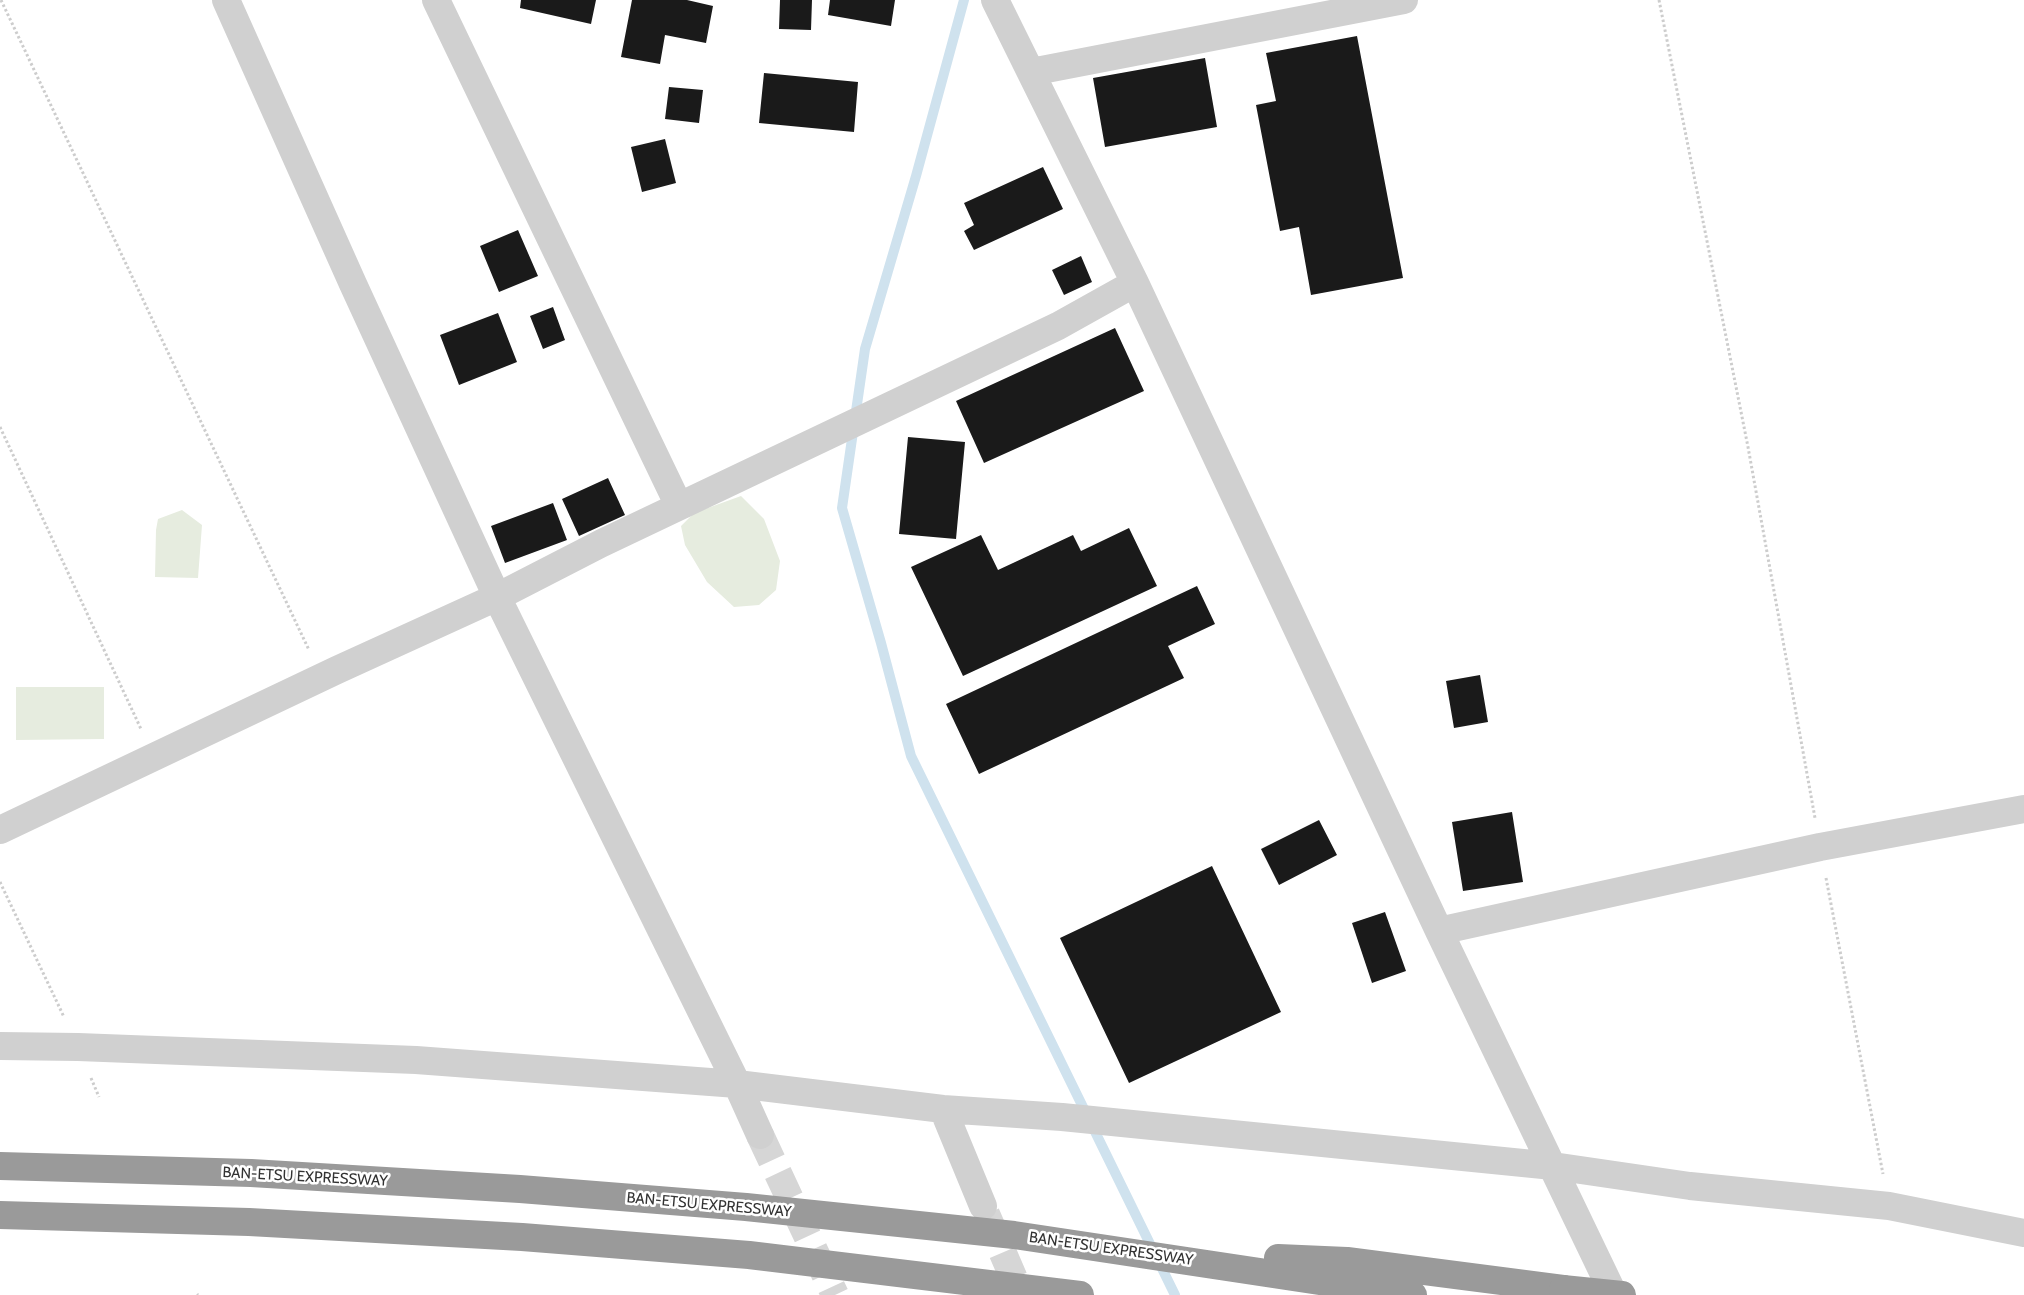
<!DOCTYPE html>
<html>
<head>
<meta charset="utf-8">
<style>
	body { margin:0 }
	canvas { display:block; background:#fff }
</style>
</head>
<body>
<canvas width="2024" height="1295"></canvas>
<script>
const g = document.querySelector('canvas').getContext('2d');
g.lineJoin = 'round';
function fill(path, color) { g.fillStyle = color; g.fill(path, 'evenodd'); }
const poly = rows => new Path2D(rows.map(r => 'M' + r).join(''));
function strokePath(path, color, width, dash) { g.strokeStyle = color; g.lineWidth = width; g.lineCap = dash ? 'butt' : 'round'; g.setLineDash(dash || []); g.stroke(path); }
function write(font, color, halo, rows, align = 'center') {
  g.font = font + ' Cabin,sans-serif'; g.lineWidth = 5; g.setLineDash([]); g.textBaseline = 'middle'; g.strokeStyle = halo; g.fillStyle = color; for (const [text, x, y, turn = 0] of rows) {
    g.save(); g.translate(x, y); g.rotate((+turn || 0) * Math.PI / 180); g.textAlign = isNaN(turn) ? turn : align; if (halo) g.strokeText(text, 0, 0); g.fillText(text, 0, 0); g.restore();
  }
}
fill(poly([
	[741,496,764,519,780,561,776,590,759,605,734,607,707,582,685,545,681,526,694,513],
	[182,510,202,525,198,578,155,577,156,530,158,519],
	[16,687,104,687,104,739,16,740]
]), '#e6ecdf');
strokePath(poly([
	[964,0,916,176,865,349,842,508,881,643,911,756,1175,1295]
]), '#cfe2ee', 10);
fill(poly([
	[521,0,596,0,591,24,520,8],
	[632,0,687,0,713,6,706,43,665,35,660,64,621,57],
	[780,0,812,0,811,30,779,29],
	[830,0,895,0,891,26,828,15],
	[1357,36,1403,278,1311,295,1299,227,1280,231,1256,105,1276,101,1266,53],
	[1205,58,1217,127,1105,147,1093,78],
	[764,73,858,82,854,132,759,123],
	[669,87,703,90,699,123,665,119],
	[665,139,676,183,642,192,631,147],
	[1043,167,1063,209,974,250,964,231,974,225,964,203],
	[518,230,538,276,499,292,480,246],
	[1081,256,1092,282,1064,295,1052,270],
	[553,307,565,340,543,349,530,316],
	[498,313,517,362,459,385,440,335],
	[1115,328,1144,391,984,463,956,401],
	[908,437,965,442,956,539,899,534],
	[608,478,625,515,579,536,562,499],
	[553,503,567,540,505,563,491,526],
	[1129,528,1157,586,963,676,911,567,981,535,998,570,1073,535,1081,551],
	[1197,586,1215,624,1168,646,1184,678,979,774,946,704],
	[1480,675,1488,722,1454,728,1446,681],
	[1512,812,1523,882,1463,891,1452,822],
	[1319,820,1337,855,1279,885,1261,849],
	[1212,866,1281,1012,1129,1083,1060,938],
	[1385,912,1406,971,1372,983,1352,923]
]), '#1a1a1a');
strokePath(poly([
	[760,1135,835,1295],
	[986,1214,1021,1295]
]), '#d6d6d6', 28, [28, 14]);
strokePath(poly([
	[1,0,309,650],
	[1659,0,1748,447,1815,818],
	[0,427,141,729],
	[1826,878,1883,1174],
	[0,882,64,1017],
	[91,1078,99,1097],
	[197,1294,198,1295]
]), '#cdcdcd', 3, [2.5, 2.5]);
strokePath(poly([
	[226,0,353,284,497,597,737,1084,760,1135],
	[436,0,679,506],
	[995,0,1135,283,1439,931,1614,1295],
	[1031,72,1404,0],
	[0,830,337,670,497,597,602,543,1058,326,1135,283],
	[1439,931,1820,847,2024,809],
	[0,1046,78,1047,416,1060,737,1084,943,1109,1062,1117,1553,1166,1690,1186,1889,1206,2024,1233],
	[943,1109,983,1206]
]), '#d0d0d0', 28);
strokePath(poly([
	[0,1166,251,1173,520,1189,746,1207,1014,1235,1413,1295],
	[0,1215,249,1222,522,1237,749,1255,1080,1295],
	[1278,1258,1347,1261,1563,1289]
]), '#9a9a9a', 28);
strokePath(poly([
	[1563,1289,1622,1295]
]), '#9a9a9a', 28);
write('15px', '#333', '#fff', [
	["BAN-ETSU EXPRESSWAY",305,1177,3],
	["BAN-ETSU EXPRESSWAY",709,1205,5],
	["BAN-ETSU EXPRESSWAY",1111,1249,8]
]);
</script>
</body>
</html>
